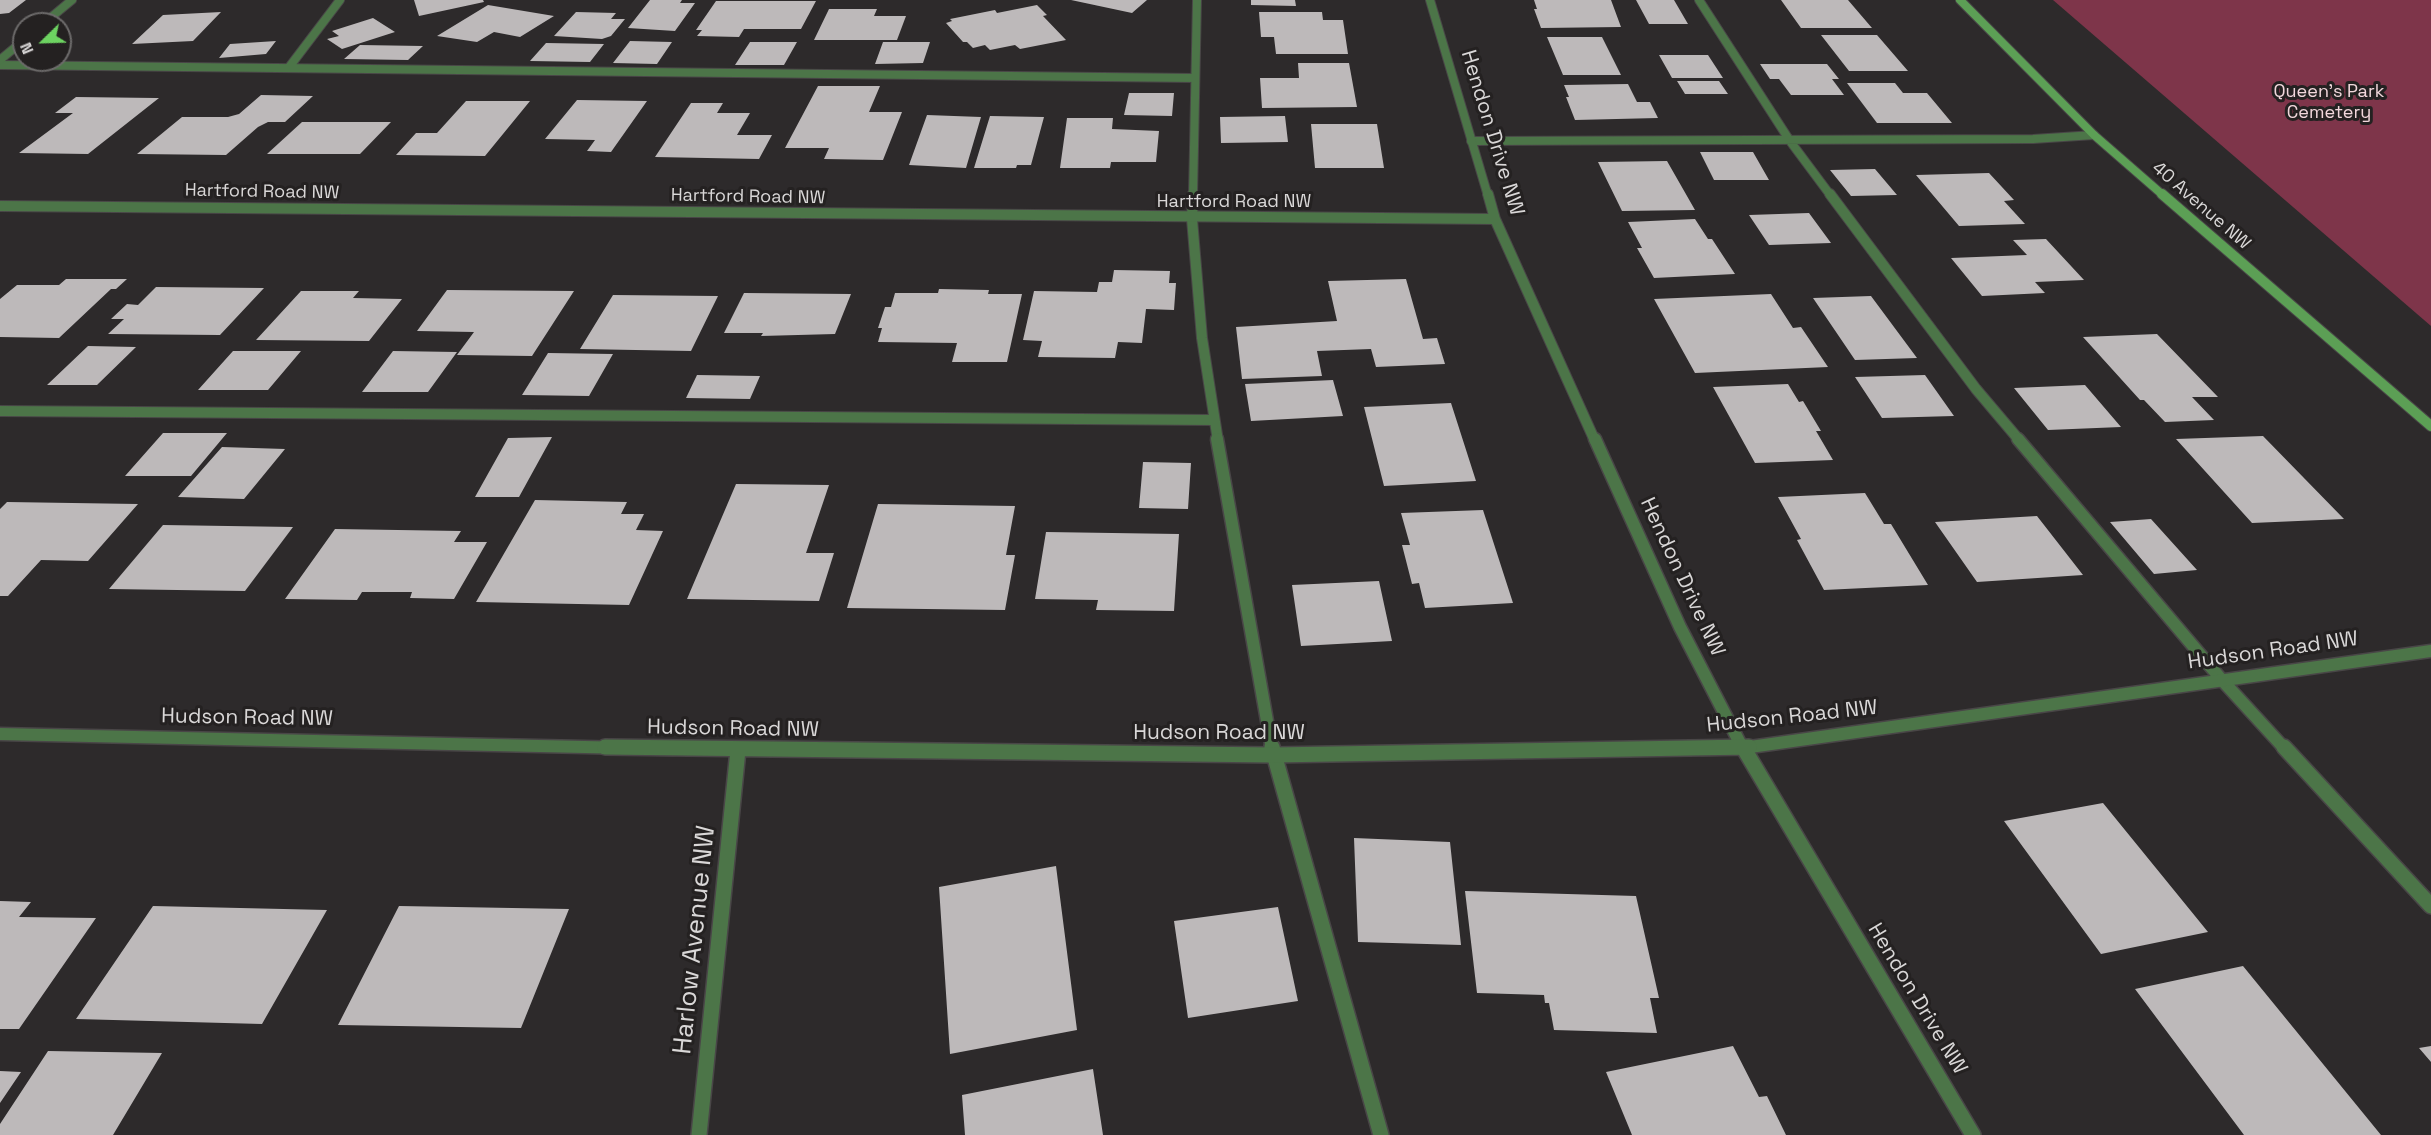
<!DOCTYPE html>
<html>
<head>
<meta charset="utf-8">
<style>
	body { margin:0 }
	#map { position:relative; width:2431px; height:1135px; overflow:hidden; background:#2d2a2b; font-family:"Space Grotesk",sans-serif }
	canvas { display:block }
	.north { position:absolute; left:12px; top:12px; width:60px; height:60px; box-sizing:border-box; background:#242121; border:2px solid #6c6a6a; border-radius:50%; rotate:247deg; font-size:16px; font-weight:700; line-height:24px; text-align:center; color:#d9d7d7 }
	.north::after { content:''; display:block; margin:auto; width:21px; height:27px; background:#6dd361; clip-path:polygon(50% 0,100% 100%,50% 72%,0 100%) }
</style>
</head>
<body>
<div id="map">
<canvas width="2431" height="1135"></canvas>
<div class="north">N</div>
</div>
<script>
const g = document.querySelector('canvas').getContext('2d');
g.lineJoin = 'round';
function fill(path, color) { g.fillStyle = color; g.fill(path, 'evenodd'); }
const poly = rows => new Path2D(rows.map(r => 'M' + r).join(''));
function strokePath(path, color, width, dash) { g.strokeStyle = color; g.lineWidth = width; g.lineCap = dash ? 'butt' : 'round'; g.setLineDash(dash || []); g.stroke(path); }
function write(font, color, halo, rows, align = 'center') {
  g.font = font + ' "Space Grotesk",sans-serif'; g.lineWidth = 6; g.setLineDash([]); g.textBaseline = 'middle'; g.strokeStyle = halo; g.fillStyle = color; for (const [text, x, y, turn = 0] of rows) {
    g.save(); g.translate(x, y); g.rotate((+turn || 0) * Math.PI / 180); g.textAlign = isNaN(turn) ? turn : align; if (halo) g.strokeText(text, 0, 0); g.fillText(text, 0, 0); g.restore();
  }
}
fill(poly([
	[2053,0,2431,0,2431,326]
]), '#7e354a');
fill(poly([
	[0,0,26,0,9,13,0,14],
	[414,0,483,0,484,2,419,16],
	[650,0,682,0,680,3,695,3,675,31,628,28],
	[1071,0,1147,0,1132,13],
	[1251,0,1295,0,1296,6,1251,5],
	[1534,0,1611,0,1621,27,1541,28,1534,9,1537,9],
	[1636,0,1674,0,1688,24,1649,24],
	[1781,0,1848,0,1872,28,1801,28],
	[716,1,816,1,801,29,744,29,739,37,697,36,702,30,696,30],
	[488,5,554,16,520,37,494,32,477,42,437,36],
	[1037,5,1047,15,1043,16,1066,40,1020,49,1015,45,990,50,985,45,973,48,967,42,963,42,946,23,952,21,950,19,995,10,997,13],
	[829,9,877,9,874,16,906,16,897,40,814,40],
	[221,12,193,41,132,44,163,15],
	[576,12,616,13,611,19,625,19,611,36,602,39,554,36],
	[1259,12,1322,12,1323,20,1343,20,1348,54,1276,54,1274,37,1261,37],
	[373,18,395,32,342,49,327,39,339,36,332,31],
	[1821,35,1877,35,1908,71,1849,71],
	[1547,37,1602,37,1621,75,1563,75],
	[276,41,266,54,219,58,230,44],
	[630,41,672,42,657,64,613,63],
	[750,42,797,42,784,65,735,65],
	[883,42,930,42,923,63,875,64],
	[546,43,604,44,590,62,530,61],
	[360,45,423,46,408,60,344,59],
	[1659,55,1708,55,1723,78,1672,78],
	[1298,63,1349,63,1357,107,1262,108,1260,78,1299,78],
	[1760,64,1827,64,1839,79,1832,79,1844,95,1791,95,1779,79,1770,79],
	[1677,81,1719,81,1728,94,1685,94],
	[1847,83,1895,83,1903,93,1927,93,1952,123,1877,123],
	[1628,84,1637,102,1650,102,1658,118,1575,120,1566,97,1569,97,1564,85],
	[818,86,880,86,869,112,902,112,883,160,824,159,829,148,785,148],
	[1129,93,1174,93,1172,116,1124,115],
	[261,95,313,96,285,122,268,122,258,127,226,155,137,154,182,117,228,117,239,114],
	[76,97,156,98,159,98,88,154,19,153,73,113,55,113],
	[577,100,647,101,611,152,587,151,595,140,545,139],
	[466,101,530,101,485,156,396,155,416,133,437,133],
	[691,103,723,103,717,113,750,113,737,135,772,135,759,159,655,157],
	[927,115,981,117,966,168,909,165],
	[990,116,1044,117,1031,165,1017,165,1016,168,974,168],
	[1285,116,1288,142,1221,143,1220,117],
	[1067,118,1113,118,1112,129,1159,131,1156,162,1111,162,1110,168,1060,168],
	[302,122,391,122,360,154,267,154],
	[1311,124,1377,124,1384,168,1315,168],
	[1700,152,1753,152,1769,180,1714,180],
	[1667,161,1695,210,1622,211,1598,162],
	[1875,169,1897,195,1851,196,1830,170],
	[1989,173,2014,200,2004,201,2025,224,1959,226,1916,175],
	[1809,213,1831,243,1769,245,1749,215],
	[1695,219,1708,239,1712,239,1735,274,1654,278,1637,248,1642,248,1628,222],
	[2046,239,2084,280,2035,282,2045,293,1982,296,1951,258,2027,255,2013,240],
	[1114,270,1170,271,1169,283,1176,283,1174,310,1146,309,1142,343,1118,342,1115,358,1038,357,1042,341,1023,340,1034,291,1097,292,1099,282,1112,282],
	[66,279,127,279,116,289,111,289,59,338,0,337,0,299,17,285,59,285],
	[1406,279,1423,339,1437,338,1445,364,1376,367,1371,349,1317,351,1322,376,1242,379,1236,327,1337,321,1328,281],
	[156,287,264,288,220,335,108,334,124,319,111,319,127,304,138,305],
	[939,289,989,290,988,294,1022,294,1007,362,952,362,957,343,878,342,882,328,878,328,885,307,891,307,895,293,938,293],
	[447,290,574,291,532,356,457,355,474,332,417,331],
	[301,291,359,291,353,298,402,299,369,341,256,340],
	[744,293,851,294,835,334,761,336,763,333,724,333],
	[1771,294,1793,328,1801,327,1828,367,1695,373,1654,299],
	[613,295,718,296,691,351,580,349],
	[1871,296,1917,358,1855,360,1813,298],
	[2157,334,2218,397,2192,397,2214,420,2165,422,2144,400,2140,400,2083,337],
	[88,346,136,347,97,385,47,385],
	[233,351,301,351,268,390,198,390],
	[393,351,457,352,428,392,362,392],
	[548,353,613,354,589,396,522,395],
	[697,375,760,376,750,399,686,398],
	[1925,375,1954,416,1882,418,1855,377],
	[1333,380,1343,416,1251,421,1245,384],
	[1788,384,1799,402,1803,401,1821,431,1816,431,1833,460,1755,463,1713,387],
	[2085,385,2121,427,2048,430,2014,388],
	[1451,403,1476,481,1384,486,1364,407],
	[163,433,227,433,191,476,125,476],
	[2263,436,2344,519,2252,523,2176,439],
	[552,437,519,497,475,497,508,438],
	[222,447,285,449,244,499,178,497],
	[1143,462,1191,463,1188,509,1139,508],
	[736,484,829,485,806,553,834,553,819,601,687,599],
	[1865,493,1884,524,1891,524,1928,585,1824,590,1797,540,1801,539,1778,497],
	[535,500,627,502,621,514,644,514,636,530,663,531,629,605,476,602],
	[7,502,138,504,88,561,41,560,8,596,0,596,0,509],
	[878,504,1015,506,1006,555,1015,555,1005,610,847,608],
	[1483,510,1513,603,1425,608,1419,583,1412,584,1402,545,1410,545,1401,513],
	[2037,516,2083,575,1977,582,1935,522],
	[2151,519,2197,570,2154,574,2110,522],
	[163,525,293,527,245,591,109,589],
	[335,529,461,531,454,542,487,542,454,599,410,598,412,592,362,592,357,600,285,599],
	[1046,532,1179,534,1174,611,1096,610,1098,600,1035,599],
	[1379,581,1392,641,1301,646,1292,585],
	[2103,803,2208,932,2101,954,2004,821],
	[1354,838,1450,842,1461,945,1358,942],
	[1056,866,1077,1030,950,1054,939,887],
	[1465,891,1636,896,1659,998,1650,998,1657,1033,1554,1030,1549,1003,1545,1003,1544,995,1477,993],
	[0,901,31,902,19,917,96,918,19,1029,0,1029],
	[153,906,327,910,262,1024,76,1019],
	[399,906,569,909,521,1028,338,1025],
	[1278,907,1298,1001,1188,1018,1174,921],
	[2243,966,2381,1135,2244,1135,2135,989],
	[1733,1046,1759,1097,1767,1096,1786,1135,1632,1135,1606,1072],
	[2431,1046,2431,1062,2419,1048],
	[48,1051,162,1053,113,1135,0,1135,0,1124],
	[1093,1069,1103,1135,965,1135,962,1095],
	[0,1071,21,1072,0,1103]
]), '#bdb9ba');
const laneFar3 = poly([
	[1699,0,1790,141,1831,196],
	[0,65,1195,78],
	[290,66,340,0],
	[1471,141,2033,139,2094,135],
	[1193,196,1197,0]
]);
const laneFar2 = poly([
	[1193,194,1192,219,1202,338,1218,441],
	[1830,194,1976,389,2020,441],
	[0,411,1214,420]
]);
const laneFar1 = poly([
	[1217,439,1272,749],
	[2018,439,2221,679,2285,749]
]);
const lane = poly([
	[1272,747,1381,1135],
	[2284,747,2431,906]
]);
const streetFar3 = poly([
	[1430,0,1488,196],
	[43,24,72,0],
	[0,60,24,40]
]);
const streetFar2 = poly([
	[1488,194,1495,219,1595,441],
	[0,206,1495,219]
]);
const streetFar1 = poly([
	[1595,439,1680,627,1743,749],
	[0,734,674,749],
	[1702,749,1743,748,2431,651]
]);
const street = poly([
	[605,747,1273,755,1749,747],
	[1743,747,1973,1135],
	[699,1135,738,750]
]);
const secondaryFar1 = poly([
	[1960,0,2094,135,2164,196]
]);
const secondary = poly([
	[2162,194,2431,426]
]);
strokePath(laneFar3, '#494647', 10);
strokePath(laneFar2, '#494647', 12);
strokePath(laneFar1, '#494647', 15);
strokePath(lane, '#494647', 18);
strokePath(streetFar3, '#494647', 10);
strokePath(streetFar2, '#494647', 12);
strokePath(streetFar1, '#494647', 15);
strokePath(street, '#494647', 18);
strokePath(secondaryFar1, '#494647', 10);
strokePath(secondary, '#494647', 12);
strokePath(laneFar3, '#4c7548', 8);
strokePath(laneFar2, '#4c7548', 10);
strokePath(laneFar1, '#4c7548', 12);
strokePath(lane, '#4c7548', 15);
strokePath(streetFar3, '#4c7548', 8);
strokePath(streetFar2, '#4c7548', 10);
strokePath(streetFar1, '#4c7548', 12);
strokePath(street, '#4c7548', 15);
strokePath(secondaryFar1, '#5c9f55', 8);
strokePath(secondary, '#5c9f55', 10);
write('18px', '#f2d7dc', '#242121', [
	["Queen's Park",2329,92],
	["Cemetery",2329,113]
]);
write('18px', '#d9d7d7', '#242121', [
	["Hartford Road NW",262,192,1],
	["Hartford Road NW",748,197,1],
	["Hartford Road NW",1234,202],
	["40 Avenue NW",2201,206,41]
]);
write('21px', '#d9d7d7', '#242121', [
	["Hendon Drive NW",1492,133,73],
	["Hendon Drive NW",1682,577,65],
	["Hudson Road NW",2273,651,-8],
	["Hudson Road NW",1792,717,-6],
	["Hudson Road NW",247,718,1],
	["Hudson Road NW",733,729,1],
	["Hudson Road NW",1219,733],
	["Hendon Drive NW",1917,999,59]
]);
write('26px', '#d9d7d7', '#242121', [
	["Harlow Avenue NW",695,940,-84]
]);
</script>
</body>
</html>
